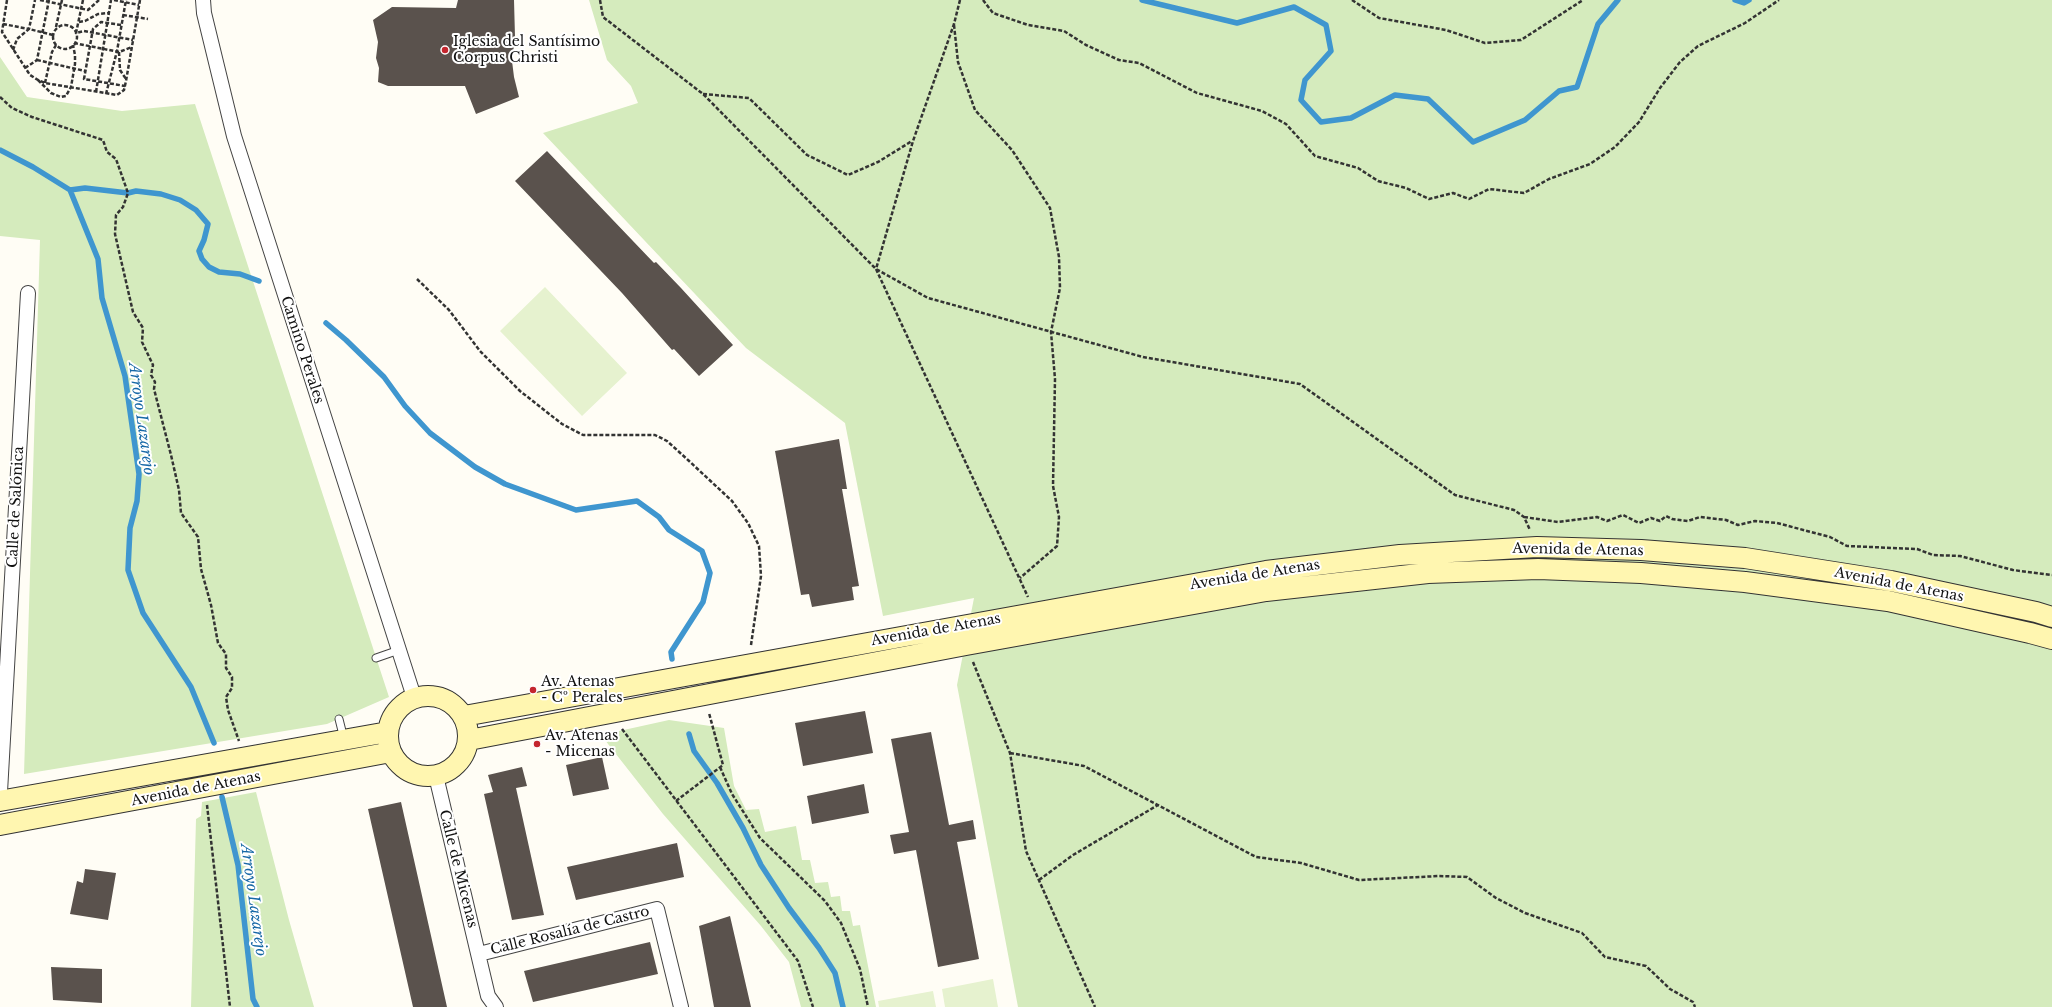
<!DOCTYPE html>
<html>
<head>
<meta charset="utf-8">
<style>
	body { margin:0 }
	canvas { display:block; background:#fffdf5 }
</style>
</head>
<body>
<canvas width="2052" height="1007"></canvas>
<script>
const g = document.querySelector('canvas').getContext('2d');
g.lineJoin = 'round';
function fill(path, color) { g.fillStyle = color; g.fill(path, 'evenodd'); }
const poly = rows => new Path2D(rows.map(r => 'M' + r).join(''));
function strokePath(path, color, width, dash) { g.strokeStyle = color; g.lineWidth = width; g.lineCap = dash ? 'butt' : 'round'; g.setLineDash(dash || []); g.stroke(path); }
function write(font, color, halo, rows, align = 'center') {
  g.font = font + ' "Libre Baskerville",serif'; g.lineWidth = 4; g.setLineDash([]); g.textBaseline = 'middle'; g.strokeStyle = halo; g.fillStyle = color; for (const [text, x, y, turn = 0] of rows) {
    g.save(); g.translate(x, y); g.rotate((+turn || 0) * Math.PI / 180); g.textAlign = isNaN(turn) ? turn : align; if (halo) g.strokeText(text, 0, 0); g.fillText(text, 0, 0); g.restore();
  }
}
fill(poly([
	[589,0,2052,0,2052,1007,1018,1007,957,685,974,598,883,616,845,423,746,348,543,133,638,103,631,86,607,60],
	[0,57,27,97,122,111,195,104,389,697,327,724,24,774,40,240,0,236],
	[669,720,724,728,734,786,746,810,759,809,765,832,796,826,802,860,810,860,815,883,828,882,831,897,840,896,842,911,850,911,853,926,860,925,876,1007,801,1007,789,962,761,926,663,814,601,735],
	[256,792,289,920,314,1007,191,1007,196,819,201,816,202,802]
]), '#d5ebbd');
fill(poly([
	[545,287,627,373,582,416,500,331],
	[993,979,998,1007,945,1007,942,989],
	[933,991,936,1007,879,1007,878,1001]
]), '#e6f2cf');
strokePath(poly([
	[1142,0,1237,23,1294,7,1326,25,1331,51,1305,80,1301,100,1321,122,1351,118,1395,95,1428,99,1473,142,1525,120,1559,91,1577,87,1598,24,1618,0],
	[1735,0,1744,3,1749,0],
	[0,150,33,167,70,190,98,259,102,298,125,376,139,474,137,501,130,528,128,570,143,613,191,687,214,743],
	[70,190,85,188,128,193,136,191,161,194,180,200,196,210,208,224,204,240,199,251,202,259,209,267,219,272,240,274,259,281],
	[326,323,346,340,384,377,405,406,430,433,475,467,505,484,576,510,637,501,659,517,669,530,702,551,710,573,703,602,671,652,672,659],
	[689,734,694,751,717,783,743,828,761,865,789,908,819,948,835,973,843,1007],
	[222,797,238,865,253,999,257,1007]
]), '#3f96cf', 5.5);
fill(poly([
	[458,0,514,0,515,37,512,61,514,77,519,97,476,114,465,86,388,86,378,82,379,68,376,58,378,42,373,20,392,7,456,8],
	[547,151,654,263,656,262,681,288,733,345,699,376,674,349,672,350,622,293,515,181],
	[839,439,847,489,842,489,859,586,852,587,854,600,812,607,809,594,801,595,775,451],
	[865,711,873,753,803,766,795,723],
	[931,732,949,825,973,820,976,839,957,842,979,959,938,967,916,850,894,854,890,835,909,832,891,739],
	[602,757,609,789,573,796,566,765],
	[522,767,527,786,516,788,544,915,512,920,484,794,493,792,488,775],
	[864,784,869,813,812,824,807,796],
	[401,802,447,1007,413,1007,368,809],
	[677,843,684,877,576,900,567,867],
	[85,869,116,873,108,920,70,914,77,881,83,883],
	[730,916,751,1007,714,1007,699,926],
	[650,942,658,974,533,1002,524,971],
	[51,967,102,969,102,1003,53,1000]
]), '#5a524d');
const lane = poly([
	[376,658,399,650],
	[339,719,344,739]
]);
const street = poly([
	[203,0,204,13,234,136,414,697],
	[436,776,488,996,496,1007],
	[0,792,28,293],
	[479,954,657,909,681,1007]
]);
const secondary = poly([
	'388 736a40 40 0 1 1 80 0a40 40 0 1 1-80 0Z',
	[464,716,1266,571,1400,555,1537,547,1641,550,1745,558,1891,581,2036,612,2052,617],
	[469,740,966,645,1266,591,1428,573,1538,569,1641,573,1745,582,1888,601,2030,633,2052,639],
	[0,801,388,732],
	[0,825,391,752]
]);
strokePath(lane, '#444', 9);
strokePath(street, '#444', 16);
strokePath(secondary, '#333', 22);
strokePath(poly([
	[7,0,2,32,30,75,38,80,45,83,117,95,124,90,126,81,140,0],
	[40,0,88,10,99,0],
	[83,0,76,33,84,31,133,40],
	[114,0,139,5],
	[600,0,603,17,703,94,876,269,928,298,1143,357,1300,384,1455,495,1514,510,1524,517,1530,530],
	[960,0,954,24,913,141,876,269,1028,597],
	[983,0,993,13,1028,25,1064,31,1086,45,1119,60,1139,63,1197,93,1262,111,1286,124,1315,156,1358,168,1378,181,1406,188,1429,199,1453,193,1469,199,1489,189,1524,193,1549,179,1590,164,1615,147,1639,122,1660,88,1680,62,1698,46,1745,23,1779,0],
	[1352,0,1379,18,1446,30,1485,43,1521,40,1583,0],
	[123,15,148,19],
	[79,22,85,21,98,14,109,13],
	[3,24,29,29,35,0],
	[121,25,101,22,93,29,84,79,125,86],
	[954,25,958,62,975,110,1012,150,1050,208,1059,257,1060,288,1051,332,1055,379,1053,486,1059,517,1057,546,1020,578],
	'53 37a12 12 0 1 1 24 0a12 12 0 1 1-24 0Z',
	[56,27,62,0],
	[74,43,119,52,132,47],
	[13,50,17,39,29,29,53,35],
	[119,52,120,70,126,79],
	[37,60,85,71],
	[25,68,37,60,49,0],
	[38,80,51,93,61,97,66,96,71,87,75,64,75,55,73,45],
	[45,83,52,52,56,45],
	[96,92,111,0],
	[106,94,117,51,126,0],
	[703,94,749,98,807,155,848,175,878,162,912,141],
	[0,97,12,108,32,117,103,140,107,152,116,159,128,193,123,207,116,215,115,234,133,312,143,328,142,342,153,365,151,375,155,382,154,389,171,455,179,490,181,513,198,537,201,569,211,605,218,643,226,654,226,668,232,677,232,688,226,697,228,710,239,741],
	[417,279,449,310,480,351,520,391,562,424,583,435,655,435,667,441,688,460,732,501,748,523,759,546,761,576,751,645],
	[1524,517,1558,522,1597,517,1607,521,1623,515,1639,523,1651,518,1660,521,1666,516,1672,519,1688,521,1700,517,1726,520,1738,525,1755,521,1777,523,1830,537,1847,546,1917,549,1933,555,1960,556,2013,570,2052,575],
	[973,662,1010,753,1026,851,1095,1007],
	[622,729,798,961,813,1007],
	[1010,753,1084,766,1256,857,1301,863,1359,880,1439,876,1467,877,1496,898,1525,913,1582,933,1605,957,1646,966,1670,989,1693,1002,1695,1007],
	[720,767,732,794,760,838,825,901,841,923,860,969,868,1007],
	[676,801,723,765,709,713],
	[207,805,230,1007],
	[1039,880,1073,855,1158,805]
]), '#333', 2.5, [4, 2]);
strokePath(lane, '#fff', 7);
strokePath(street, '#fff', 14);
strokePath(secondary, '#fff6b0', 20);
for (const [x, y, r, color] of [
	[445,50,4,"#c4262e"],
	[533,690,4,"#c4262e"],
	[537,744,4,"#c4262e"]
]) { const dot = new Path2D(); dot.arc(x, y, r, 0, 2 * Math.PI); g.fillStyle = color; g.fill(dot); strokePath(dot, '#fff', 1.5); }
write('14px', '#111', '#fff', [
	["Iglesia del Santísimo",453,42],
	["Corpus Christi",453,58],
	["Av. Atenas",541,682],
	["- Cº Perales",541,698],
	["Av. Atenas",545,736],
	["- Micenas",545,752]
], 'left');
write('14px', '#111', '#fff', [
	["Camino Perales",302,350,72],
	["Calle de Salónica",16,507,-87],
	["Avenida de Atenas",1578,550,1],
	["Avenida de Atenas",1255,575,-9],
	["Avenida de Atenas",1899,585,11],
	["Avenida de Atenas",936,630,-10],
	["Avenida de Atenas",196,789,-11],
	["Calle de Micenas",458,869,76],
	["Calle Rosalía de Castro",570,931,-14]
]);
write('italic 15px', '#1768a6', '#fff', [
	["Arroyo Lazarejo",141,419,82],
	["Arroyo Lazarejo",253,900,82]
]);
</script>
</body>
</html>
